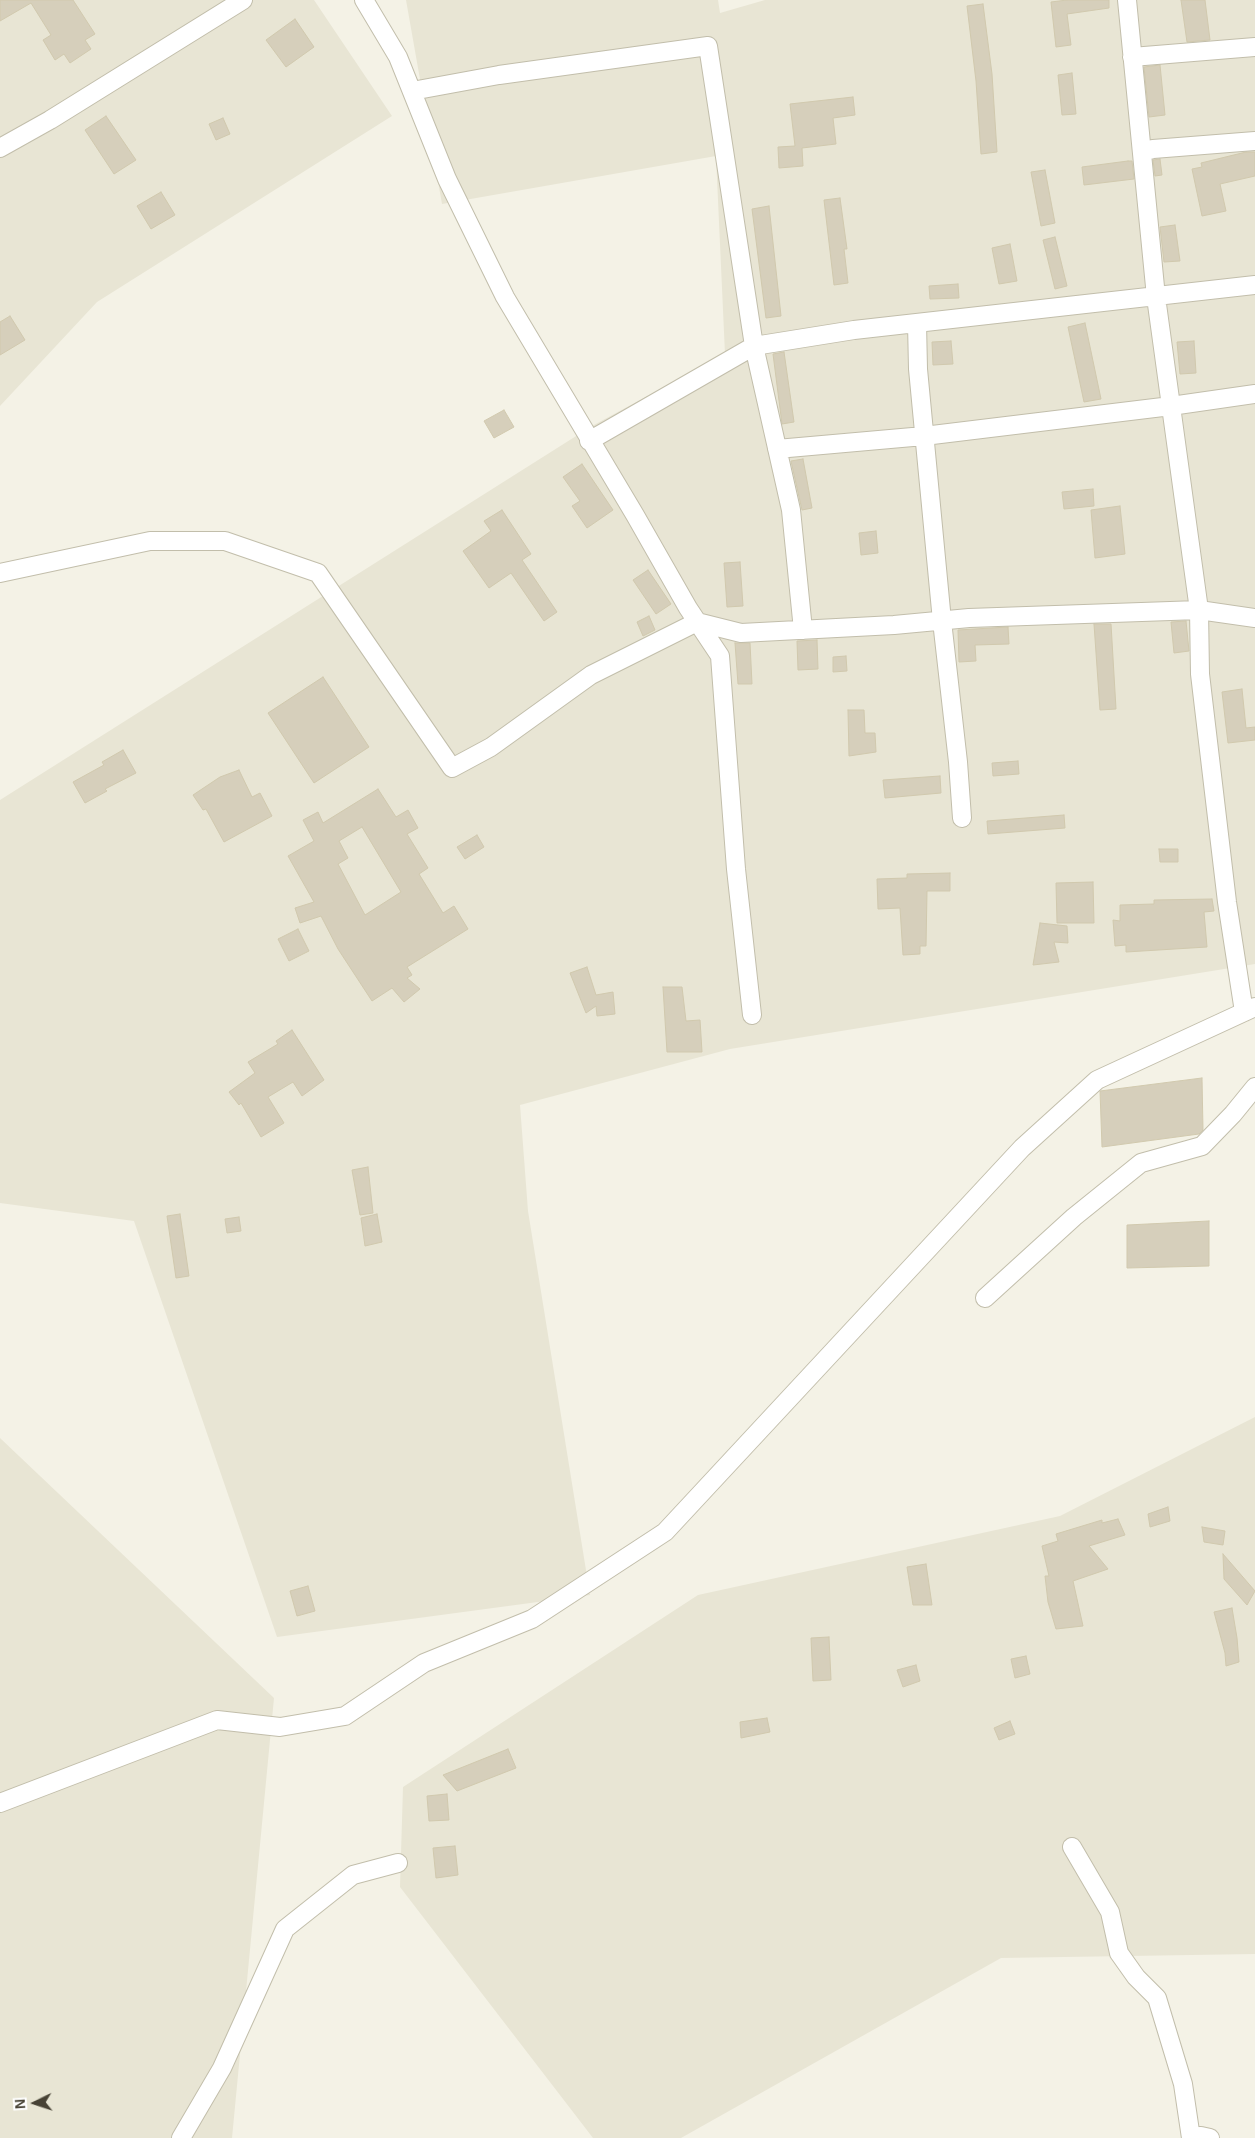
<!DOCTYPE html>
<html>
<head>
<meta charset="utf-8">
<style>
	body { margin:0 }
	#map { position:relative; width:1255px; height:2138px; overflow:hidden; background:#f4f2e6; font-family:Helvetica,sans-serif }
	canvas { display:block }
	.north { position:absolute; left:10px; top:2078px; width:50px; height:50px; -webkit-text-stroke:4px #fff; paint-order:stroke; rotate:266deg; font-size:14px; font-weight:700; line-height:20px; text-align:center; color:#474235 }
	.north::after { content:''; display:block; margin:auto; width:18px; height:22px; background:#474235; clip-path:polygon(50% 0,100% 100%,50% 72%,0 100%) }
</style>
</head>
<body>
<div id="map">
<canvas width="1255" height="2138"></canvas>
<div class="north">N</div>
</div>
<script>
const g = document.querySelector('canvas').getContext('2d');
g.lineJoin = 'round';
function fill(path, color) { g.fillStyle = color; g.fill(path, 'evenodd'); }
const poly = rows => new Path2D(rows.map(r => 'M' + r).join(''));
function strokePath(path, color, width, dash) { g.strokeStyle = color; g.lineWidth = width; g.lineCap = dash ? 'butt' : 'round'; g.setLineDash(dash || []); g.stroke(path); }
fill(poly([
	[0,0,314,0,392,116,97,302,0,406],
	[406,0,718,0,720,13,765,0,1255,0,1255,964,730,1049,520,1105,528,1211,590,1595,277,1637,134,1221,0,1203,0,800,592,426,725,354,716,156,442,204],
	[1255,1417,1255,1954,1001,1958,681,2138,593,2138,400,1887,403,1787,698,1595,1060,1516],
	[0,1438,274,1698,232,2138,0,2138]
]), '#e8e5d4');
const building = poly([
	[0,0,73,0,95,34,85,40,91,49,70,63,64,54,55,60,43,40,51,35,31,3,0,21,0,0],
	[1067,0,1109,0,1109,8,1067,14,1071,45,1056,47,1051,2,1067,0],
	[1181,0,1205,0,1210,40,1187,42,1181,0],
	[983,4,992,74,997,152,981,154,976,81,967,6,983,4],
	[295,19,314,47,286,67,266,40,295,19],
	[1160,65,1165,115,1149,117,1144,67,1160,65],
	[1072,73,1076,114,1062,115,1058,75,1072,73],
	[853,97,855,115,833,118,836,144,802,148,803,166,779,168,778,147,795,146,790,104,853,97],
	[106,116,136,160,114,174,85,130,106,116],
	[223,118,230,134,216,140,209,124,223,118],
	[1246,152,1255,152,1255,176,1220,184,1226,211,1202,216,1192,169,1202,167,1201,163,1246,152],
	[1160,159,1162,175,1155,176,1153,160,1160,159],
	[1128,161,1132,161,1134,179,1084,185,1082,167,1128,161],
	[1045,170,1055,223,1041,226,1031,172,1045,170],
	[161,192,175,215,151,229,137,206,161,192],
	[840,198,847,249,844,249,848,283,834,285,824,200,840,198],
	[769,206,781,316,766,318,752,209,769,206],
	[1175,225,1180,261,1164,262,1160,227,1175,225],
	[1055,237,1067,286,1055,289,1043,240,1055,237],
	[1010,244,1017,281,999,284,992,248,1010,244],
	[958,284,959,298,930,299,929,286,958,284],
	[10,316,25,340,0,355,0,322,10,316],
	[1085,323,1101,399,1084,402,1068,327,1085,323],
	[951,341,953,364,933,365,932,342,951,341],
	[1194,341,1196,373,1180,374,1177,342,1194,341],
	[784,352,794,422,782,424,773,354,784,352],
	[504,410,514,427,494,438,484,421,504,410],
	[803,459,812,508,802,510,791,461,803,459],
	[582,464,613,510,587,528,572,506,580,501,563,477,582,464],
	[1093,489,1094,506,1064,509,1062,492,1093,489],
	[1120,506,1125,554,1095,558,1091,510,1120,506],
	[502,510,531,554,522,560,557,612,544,621,511,573,489,588,463,551,491,531,484,521,502,510],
	[876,531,878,553,861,555,859,533,876,531],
	[740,562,743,606,727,607,724,563,740,562],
	[648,570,671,604,656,614,633,580,648,570],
	[649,616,655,630,643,636,637,622,649,616],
	[1186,621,1189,651,1174,653,1171,622,1186,621],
	[1094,624,1111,624,1116,709,1100,710,1094,624],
	[1008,627,1009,644,975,645,976,661,959,662,958,630,1008,627],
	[817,640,818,669,798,670,797,641,817,640],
	[735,643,750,643,752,684,738,684,735,643],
	[846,656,847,671,833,672,833,657,846,656],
	[323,677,369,747,314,783,268,713,323,677],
	[1242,689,1246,728,1255,727,1255,740,1228,743,1222,692,1242,689],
	[848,710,864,710,865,733,875,733,876,752,849,756,848,710],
	[123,750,136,773,105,789,107,791,85,803,73,782,104,765,102,762,123,750],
	[1018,761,1019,774,993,776,992,763,1018,761],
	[239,770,252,797,260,793,272,816,224,842,206,809,203,810,193,795,220,777,239,770],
	[940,776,941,793,885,798,883,780,940,776],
	[378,789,396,817,408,810,418,828,407,834,428,868,419,874,443,913,454,906,468,929,407,967,412,975,407,978,420,989,404,1002,392,988,372,1001,338,949,321,916,300,923,295,908,314,902,288,856,314,841,303,820,318,812,323,823,378,789],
	[362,827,401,892,365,915,338,864,348,858,339,841,362,827],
	[1064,815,1065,828,988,834,987,821,1064,815],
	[477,835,484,847,465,859,457,847,477,835],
	[1159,849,1178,849,1178,862,1160,862,1159,849],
	[950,873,950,891,927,891,926,946,920,946,920,954,903,955,900,908,878,909,877,879,907,878,907,874,950,873],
	[1093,882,1094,923,1057,923,1056,883,1093,882],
	[1212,899,1214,911,1204,912,1207,947,1126,952,1126,945,1115,946,1113,920,1120,921,1120,905,1154,904,1154,900,1212,899],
	[1040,923,1067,926,1068,943,1054,942,1059,962,1033,965,1040,923],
	[298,929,309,951,289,961,278,939,298,929],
	[587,967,596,995,613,992,615,1014,597,1016,596,1006,586,1013,570,973,587,967],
	[663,987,682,987,686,1021,700,1020,702,1052,667,1052,663,987],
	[292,1030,324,1080,302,1096,293,1082,268,1097,284,1123,261,1137,241,1103,239,1105,229,1092,255,1073,248,1062,278,1044,276,1041,292,1030],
	[1202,1078,1203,1130,1199,1134,1102,1147,1100,1091,1202,1078],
	[368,1167,373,1213,360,1215,352,1170,368,1167],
	[180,1214,189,1276,176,1278,167,1216,180,1214],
	[377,1214,382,1242,365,1246,361,1218,377,1214],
	[239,1217,241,1231,227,1233,225,1219,239,1217],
	[1209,1221,1209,1266,1127,1268,1127,1225,1209,1221],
	[1168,1507,1170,1521,1150,1527,1148,1514,1168,1507],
	[1118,1519,1125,1535,1089,1546,1108,1569,1073,1581,1083,1626,1056,1629,1048,1602,1045,1576,1049,1576,1042,1546,1058,1541,1056,1534,1102,1520,1102,1523,1118,1519],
	[1202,1527,1225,1531,1223,1545,1204,1542,1202,1527],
	[1223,1554,1255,1591,1247,1605,1224,1579,1223,1554],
	[926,1564,932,1605,913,1605,907,1567,926,1564],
	[308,1586,315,1611,297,1616,290,1591,308,1586],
	[1232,1608,1237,1638,1239,1662,1226,1666,1225,1653,1214,1612,1232,1608],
	[829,1637,831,1680,813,1681,811,1638,829,1637],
	[1026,1656,1030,1674,1015,1678,1011,1659,1026,1656],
	[916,1665,920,1681,903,1687,897,1670,916,1665],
	[767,1718,770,1732,741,1738,740,1722,767,1718],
	[1010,1721,1015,1734,999,1740,994,1728,1010,1721],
	[508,1749,516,1768,457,1791,443,1775,508,1749],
	[447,1794,449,1820,429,1821,427,1796,447,1794],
	[455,1846,458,1875,436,1878,433,1848,455,1846]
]);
fill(building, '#d6cfbb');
strokePath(building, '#d1c9ae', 1);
const street = poly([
	[364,0,398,57,447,179,505,297,635,515,688,608,720,656,736,869,752,1015],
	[1127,0,1156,297,1199,610,1200,674,1227,902,1244,1012],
	[1132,57,1255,47],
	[412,91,499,75,708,46,754,346,589,441],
	[0,148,50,120,243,0],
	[1142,152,1153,149,1255,141],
	[917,323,918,369,942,621,958,762,962,818],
	[777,449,924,436,1171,406,1255,394],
	[0,573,150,541,225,541,318,573,452,768,491,747,591,675,697,622,741,633,894,625,969,618,1199,610,1255,618],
	[803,630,791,510,754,346,854,330,1255,285],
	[985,1298,1074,1217,1141,1163,1202,1146,1233,1114,1255,1087],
	[0,1803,217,1720,280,1727,345,1716,424,1663,532,1619,665,1532,1022,1148,1097,1080,1255,1007],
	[1072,1847,1110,1912,1119,1953,1136,1977,1157,1998,1183,2084,1191,2138],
	[1191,2137,1201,2136,1210,2138],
	[181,2138,222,2068,285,1929,353,1875,398,1863]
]);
strokePath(street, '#c2beab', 20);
strokePath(street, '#fff', 18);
</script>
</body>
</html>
